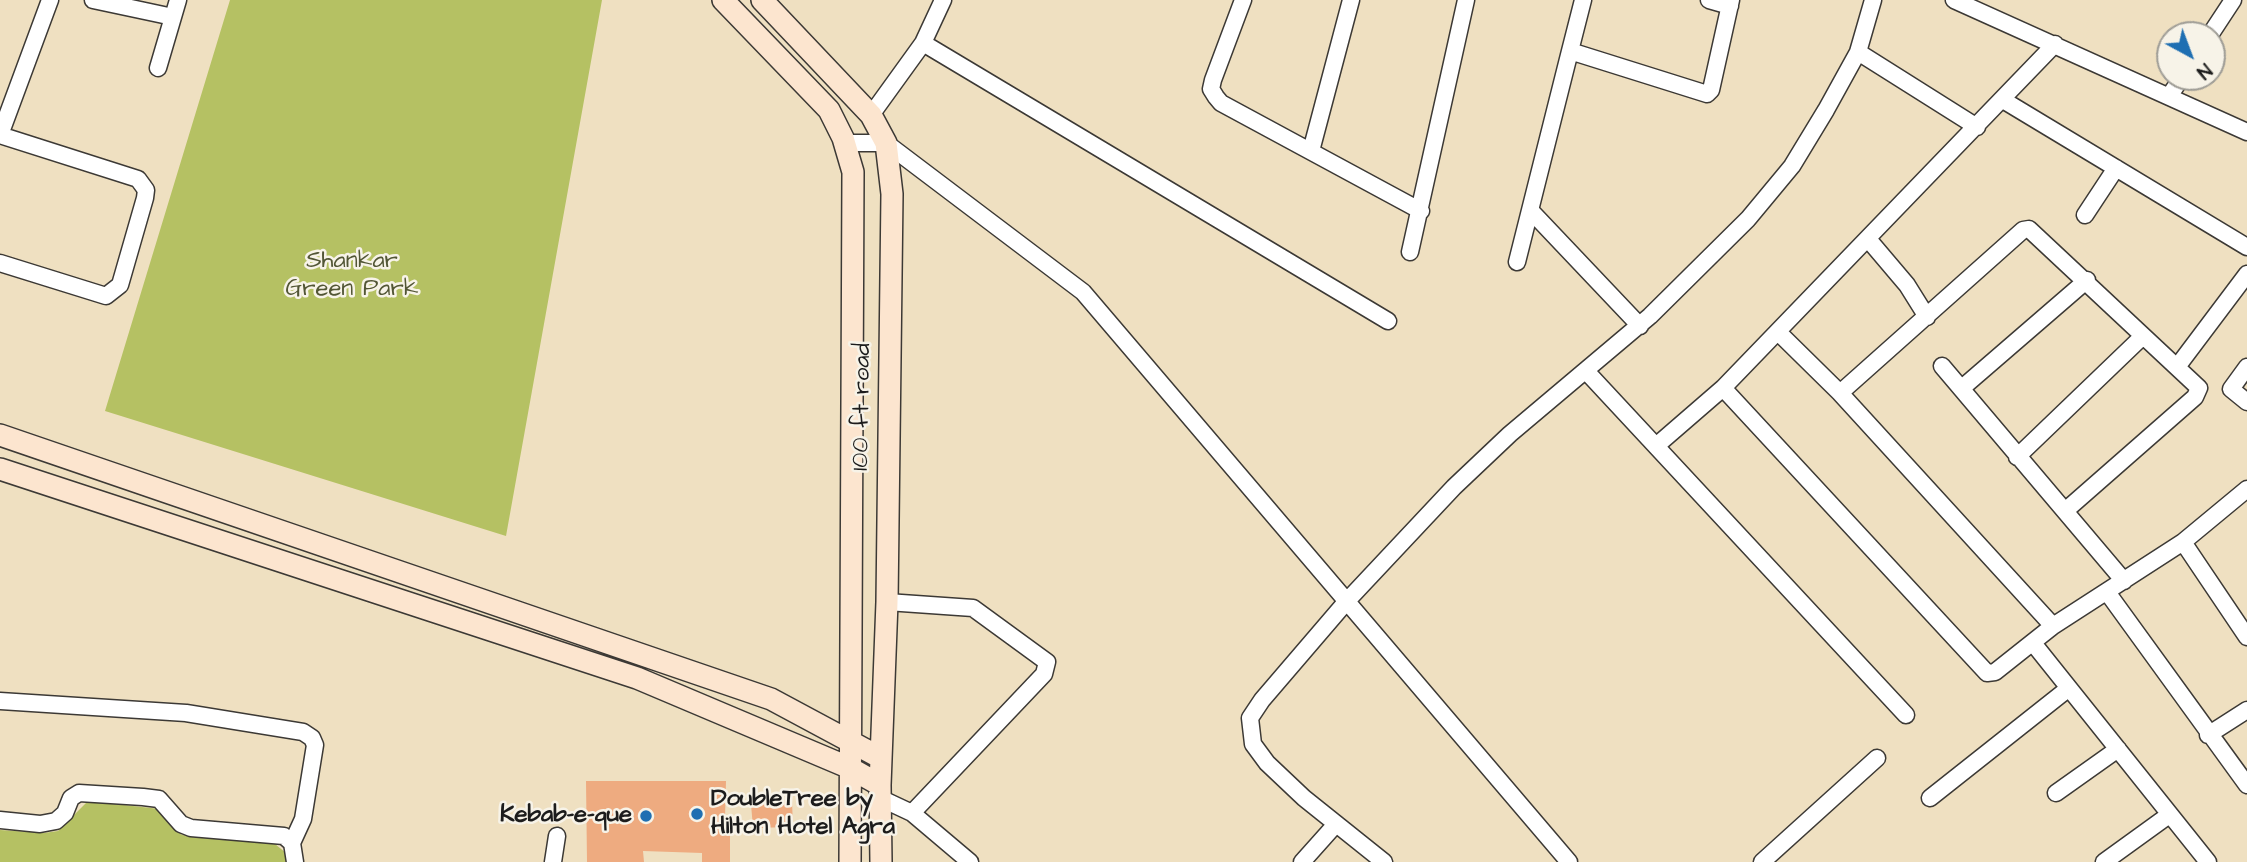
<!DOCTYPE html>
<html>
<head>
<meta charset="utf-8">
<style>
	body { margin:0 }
	#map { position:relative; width:2247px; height:862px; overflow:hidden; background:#efe0c1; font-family:"Architects Daughter",sans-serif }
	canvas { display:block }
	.north { position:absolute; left:2156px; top:21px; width:70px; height:70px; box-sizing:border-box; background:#f7f3e8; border:2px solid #9f9d96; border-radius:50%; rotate:139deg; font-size:19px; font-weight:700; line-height:28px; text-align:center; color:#1c1c1c }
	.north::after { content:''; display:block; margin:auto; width:24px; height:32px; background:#1f6fb2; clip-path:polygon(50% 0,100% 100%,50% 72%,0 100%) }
</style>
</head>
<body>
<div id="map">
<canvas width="2247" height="862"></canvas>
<div class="north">N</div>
</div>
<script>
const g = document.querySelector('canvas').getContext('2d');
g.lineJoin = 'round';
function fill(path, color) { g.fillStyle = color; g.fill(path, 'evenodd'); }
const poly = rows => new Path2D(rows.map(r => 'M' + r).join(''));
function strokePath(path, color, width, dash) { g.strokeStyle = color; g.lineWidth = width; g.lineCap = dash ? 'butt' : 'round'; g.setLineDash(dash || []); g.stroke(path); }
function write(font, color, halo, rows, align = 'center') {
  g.font = font + ' "Architects Daughter",sans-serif'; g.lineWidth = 5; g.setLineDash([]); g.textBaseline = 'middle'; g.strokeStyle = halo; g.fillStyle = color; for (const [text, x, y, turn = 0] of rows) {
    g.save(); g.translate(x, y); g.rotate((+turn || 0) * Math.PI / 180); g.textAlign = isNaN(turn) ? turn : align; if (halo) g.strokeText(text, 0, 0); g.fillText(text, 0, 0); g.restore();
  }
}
fill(poly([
	[230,0,602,0,506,536,105,411],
	[88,801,160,809,169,824,182,835,275,844,286,853,288,862,0,862,0,830,44,833,58,831]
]), '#b5c163');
fill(poly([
	[586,781,726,781,725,818,730,820,730,862,702,862,702,853,643,851,644,862,587,862],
	[792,801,793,827,753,828,751,804]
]), '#eeab80');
const street = poly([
	[93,0,173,17],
	[1243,0,1213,80,1211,89,1216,97,1221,103,1421,211],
	[1709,0,1730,6],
	[1954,0,2247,132],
	[2210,35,2233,0],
	[923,43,1388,321],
	[1570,51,1583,0],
	[1858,52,1977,127],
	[158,68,178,0],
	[2170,95,2182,77],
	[2003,100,2247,247],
	[871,115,923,43,943,0],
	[844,143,886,143,1083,292,1569,862],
	[1311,151,1351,0],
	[1530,210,1640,326],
	[2085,215,2116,168],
	[1868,239,1907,285,1927,317],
	[1410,252,1466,0],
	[1517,262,1570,51,1707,94,1711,90,1731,0],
	[0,263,106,296,120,285,145,198,146,190,138,179,0,135,50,0],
	[1778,332,1840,393,2053,626],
	[1942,366,2124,581],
	[2177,367,2247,274],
	[2247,367,2231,389,2247,402],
	[1586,371,1906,715],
	[1723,388,1987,673,1995,672,2053,626,2183,542,2247,489],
	[1962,388,2087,280],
	[1840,393,2023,230,2029,229,2199,388,2195,397,2065,511],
	[1656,446,1723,388,2055,44],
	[2017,457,2143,336],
	[2183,542,2247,637],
	[2107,592,2247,785],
	[887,602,973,608,1047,662,1044,674,912,813],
	[2033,643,2208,862],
	[0,701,186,713,303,732,312,738,315,745,303,819,292,843],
	[2208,735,2247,710],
	[2056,793,2118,749],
	[880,798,912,813,970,862],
	[1930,798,2069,688],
	[0,820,40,824,56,821,65,813,71,798,79,793,143,797,159,799,181,824,191,828,284,836,292,843,295,862],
	[553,862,557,836],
	[1302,862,1336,824],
	[1384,862,1304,798,1267,763,1253,744,1250,718,1262,700,1346,602,1454,487,1510,434,1650,316,1748,219,1792,166,1826,110,1858,52,1873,0],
	[1762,862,1877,758],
	[2104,862,2169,815]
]);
const secondary = poly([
	[723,0,829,110,843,138,853,172,850,862],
	[762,0,871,115,886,143,892,194,887,602,880,785,881,862],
	[0,435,771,699,881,758],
	[0,469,637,678,850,768,880,785]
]);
strokePath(street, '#3c3935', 19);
strokePath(secondary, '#3c3935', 24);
strokePath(street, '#fff', 16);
strokePath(secondary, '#fce5cf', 21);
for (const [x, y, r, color] of [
	[697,814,7,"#1f6fb2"],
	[646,816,7,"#1f6fb2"]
]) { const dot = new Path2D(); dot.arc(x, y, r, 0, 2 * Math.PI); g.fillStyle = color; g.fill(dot); strokePath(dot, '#f7f3e8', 2.5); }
write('24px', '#525635', '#f7f3e8', [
	["Shankar",352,262],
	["Green Park",352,290]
]);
write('24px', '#1c1c1c', '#f7f3e8', [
	["100 ft road",863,407,-89]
]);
write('bold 24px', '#1c1c1c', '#f7f3e8', [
	["DoubleTree by",711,800],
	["Hilton Hotel Agra",711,828],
	["Kebab-e-que",632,816,"right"]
], 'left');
</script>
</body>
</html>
